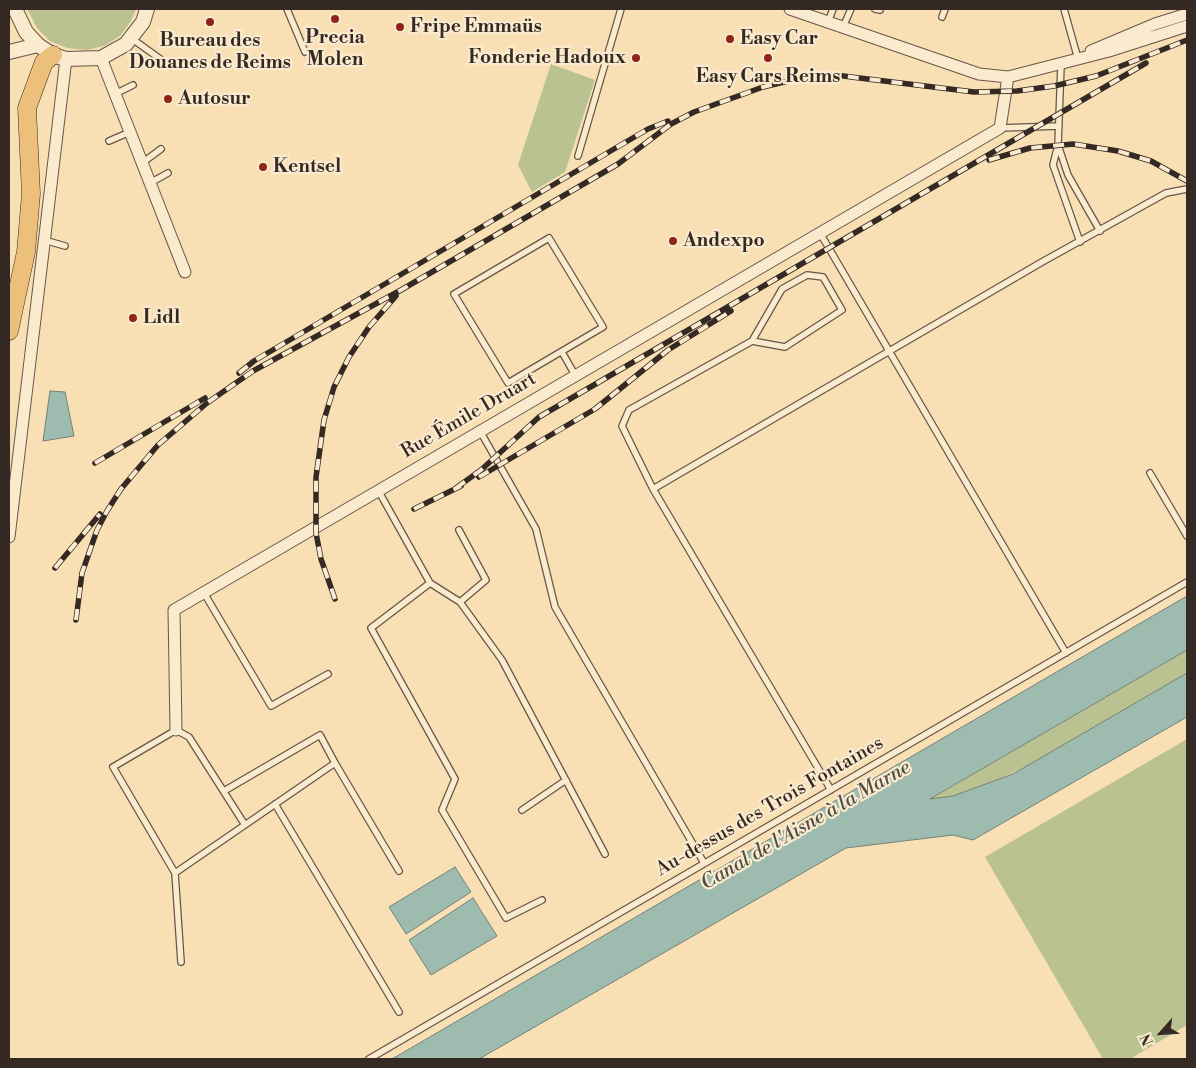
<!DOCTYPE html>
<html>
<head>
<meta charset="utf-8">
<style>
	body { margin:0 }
	#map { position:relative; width:1196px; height:1068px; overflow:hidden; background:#f8dfb4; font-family:"Libre Bodoni",serif }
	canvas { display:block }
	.frame { position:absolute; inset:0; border:10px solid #352923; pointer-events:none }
	.north { position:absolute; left:1136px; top:1008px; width:50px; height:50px; -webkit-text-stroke:4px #faeace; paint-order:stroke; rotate:244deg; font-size:14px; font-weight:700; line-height:20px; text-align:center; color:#352923 }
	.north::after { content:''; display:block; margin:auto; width:18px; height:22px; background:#352923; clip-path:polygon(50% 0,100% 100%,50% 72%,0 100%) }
</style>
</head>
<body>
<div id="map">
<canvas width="1196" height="1068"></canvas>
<div class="frame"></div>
<div class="north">N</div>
</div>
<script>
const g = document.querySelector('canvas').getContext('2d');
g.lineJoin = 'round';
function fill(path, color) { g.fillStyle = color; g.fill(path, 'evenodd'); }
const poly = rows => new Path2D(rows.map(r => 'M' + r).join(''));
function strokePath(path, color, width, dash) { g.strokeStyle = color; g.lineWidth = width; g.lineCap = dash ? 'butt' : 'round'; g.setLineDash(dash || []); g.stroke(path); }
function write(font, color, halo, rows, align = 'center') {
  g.font = font + ' "Libre Bodoni",serif'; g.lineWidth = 4.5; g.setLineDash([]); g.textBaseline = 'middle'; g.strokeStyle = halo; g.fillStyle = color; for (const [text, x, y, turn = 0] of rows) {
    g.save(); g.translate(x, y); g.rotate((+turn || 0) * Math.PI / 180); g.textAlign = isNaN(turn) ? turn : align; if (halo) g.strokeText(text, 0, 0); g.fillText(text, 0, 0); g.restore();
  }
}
fill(poly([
	[27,9,136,9,131,21,120,36,104,46,86,50,67,48,50,41,37,28],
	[551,64,595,80,565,172,532,192,518,165],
	[1187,650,1187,673,1035,762,992,783,953,796,929,800],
	[1187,739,1187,1025,1130,1059,1103,1059,985,857]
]), '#b9c290');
const water = poly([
	[50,391,65,392,74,436,43,441,50,391],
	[1187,596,1187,650,930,799,953,796,1013,774,1187,673,1187,717,973,840,953,835,846,848,479,1059,392,1059,1187,596],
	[455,867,471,892,406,934,389,907,455,867],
	[473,898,497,936,431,975,409,940,473,898]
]);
fill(water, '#9dbcaf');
strokePath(water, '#738177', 1);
const service = poly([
	[287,9,305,52],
	[875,9,880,10],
	[1064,9,1078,59],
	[942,17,945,9],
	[828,22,833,9],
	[843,27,851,9],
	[131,38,170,66],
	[1061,65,1058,145,1068,175,1100,231],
	[115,94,133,85],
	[1000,128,1059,126],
	[109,141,130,132],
	[1058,145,1053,165,1080,242],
	[578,156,621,9],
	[142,163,161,149],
	[150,183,168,173],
	[820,233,1066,653],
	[549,238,603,327,508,383,454,294,549,238],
	[44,240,65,246],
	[752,341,785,347,842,310,823,277,807,275,782,289,752,341,629,410,622,426,653,489,831,790],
	[562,352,575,375],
	[480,431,536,529,555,607,704,863],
	[1150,473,1187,536],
	[653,489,1042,262,1166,193,1187,189],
	[378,490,430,583,371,628,455,779,442,810,506,918,542,900],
	[459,530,486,580,460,602],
	[430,583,460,602,502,660,605,854],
	[204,593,271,706,328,674],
	[224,791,320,735,335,763],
	[275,804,399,1012],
	[522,810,566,780],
	[175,873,335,763,399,871],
	[181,962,175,873,113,767,176,730,189,737,245,825],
	[369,1059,1187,582]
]);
const minor = poly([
	[790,9,979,74,1008,77,1109,51,1187,26],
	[1091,51,1155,24,1187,14],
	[101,58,185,272],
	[9,537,66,59],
	[176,730,174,610,1000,128,1008,77]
]);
const tertiary = poly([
	[15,9,26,32,38,45,53,55,66,59,101,58,126,44,143,22,147,9],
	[9,52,38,45]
]);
const trunk = poly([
	[9,331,26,252,31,194,27,108,44,62,53,55]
]);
strokePath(service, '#665647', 8);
strokePath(minor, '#665647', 13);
strokePath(tertiary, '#665647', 16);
strokePath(trunk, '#352923', 19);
strokePath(service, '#faeace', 5.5);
strokePath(minor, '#faeace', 11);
strokePath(tertiary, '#faeace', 14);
strokePath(trunk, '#ecc07a', 18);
const rail = poly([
	[989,160,1030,148,1073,144,1118,151,1151,161,1187,181],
	[239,373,254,361,648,129,668,121],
	[95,463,205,398],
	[479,477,595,409,668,350,731,311],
	[456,488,481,470,539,417,1146,63],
	[414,509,461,486],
	[55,568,100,514],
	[335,599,321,559,316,533,316,477,324,420,334,387,349,357,369,327,396,296],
	[76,620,82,573,97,530,107,511,121,489,158,445,207,403,253,371,401,290,618,164,671,124,694,112,763,87,801,78,835,75,974,92,1017,91,1054,86,1096,76,1187,40]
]);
strokePath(rail, '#352923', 5.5);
strokePath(rail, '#faeace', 4, [11]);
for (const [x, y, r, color] of [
	[335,19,5,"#8f2418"],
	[210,22,5,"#8f2418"],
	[400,27,5,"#8f2418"],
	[730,39,5,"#8f2418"],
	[636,58,5,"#8f2418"],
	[768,58,5,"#8f2418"],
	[168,99,5,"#8f2418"],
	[263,167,5,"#8f2418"],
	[673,241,5,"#8f2418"],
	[133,318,5,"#8f2418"]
]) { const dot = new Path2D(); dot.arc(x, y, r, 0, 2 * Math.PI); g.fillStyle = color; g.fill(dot); strokePath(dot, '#faeace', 2); }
write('bold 19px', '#352923', '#faeace', [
	["Fripe Emmaüs",410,27],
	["Precia",335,38,"center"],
	["Molen",335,60,"center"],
	["Easy Car",740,39],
	["Bureau des",210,41,"center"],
	["Douanes de Reims",210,63,"center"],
	["Fonderie Hadoux",626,58,"right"],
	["Easy Cars Reims",768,77,"center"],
	["Autosur",178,99],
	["Kentsel",273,167],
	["Andexpo",683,241],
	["Lidl",143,318]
], 'left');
write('19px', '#352923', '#faeace', [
	["Rue Émile Druart",469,416,-30],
	["Au-dessus des Trois Fontaines",770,807,-30]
]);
write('italic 20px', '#4f4e46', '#faeace', [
	["Canal de l'Aisne à la Marne",806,826,-30]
]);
</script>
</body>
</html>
